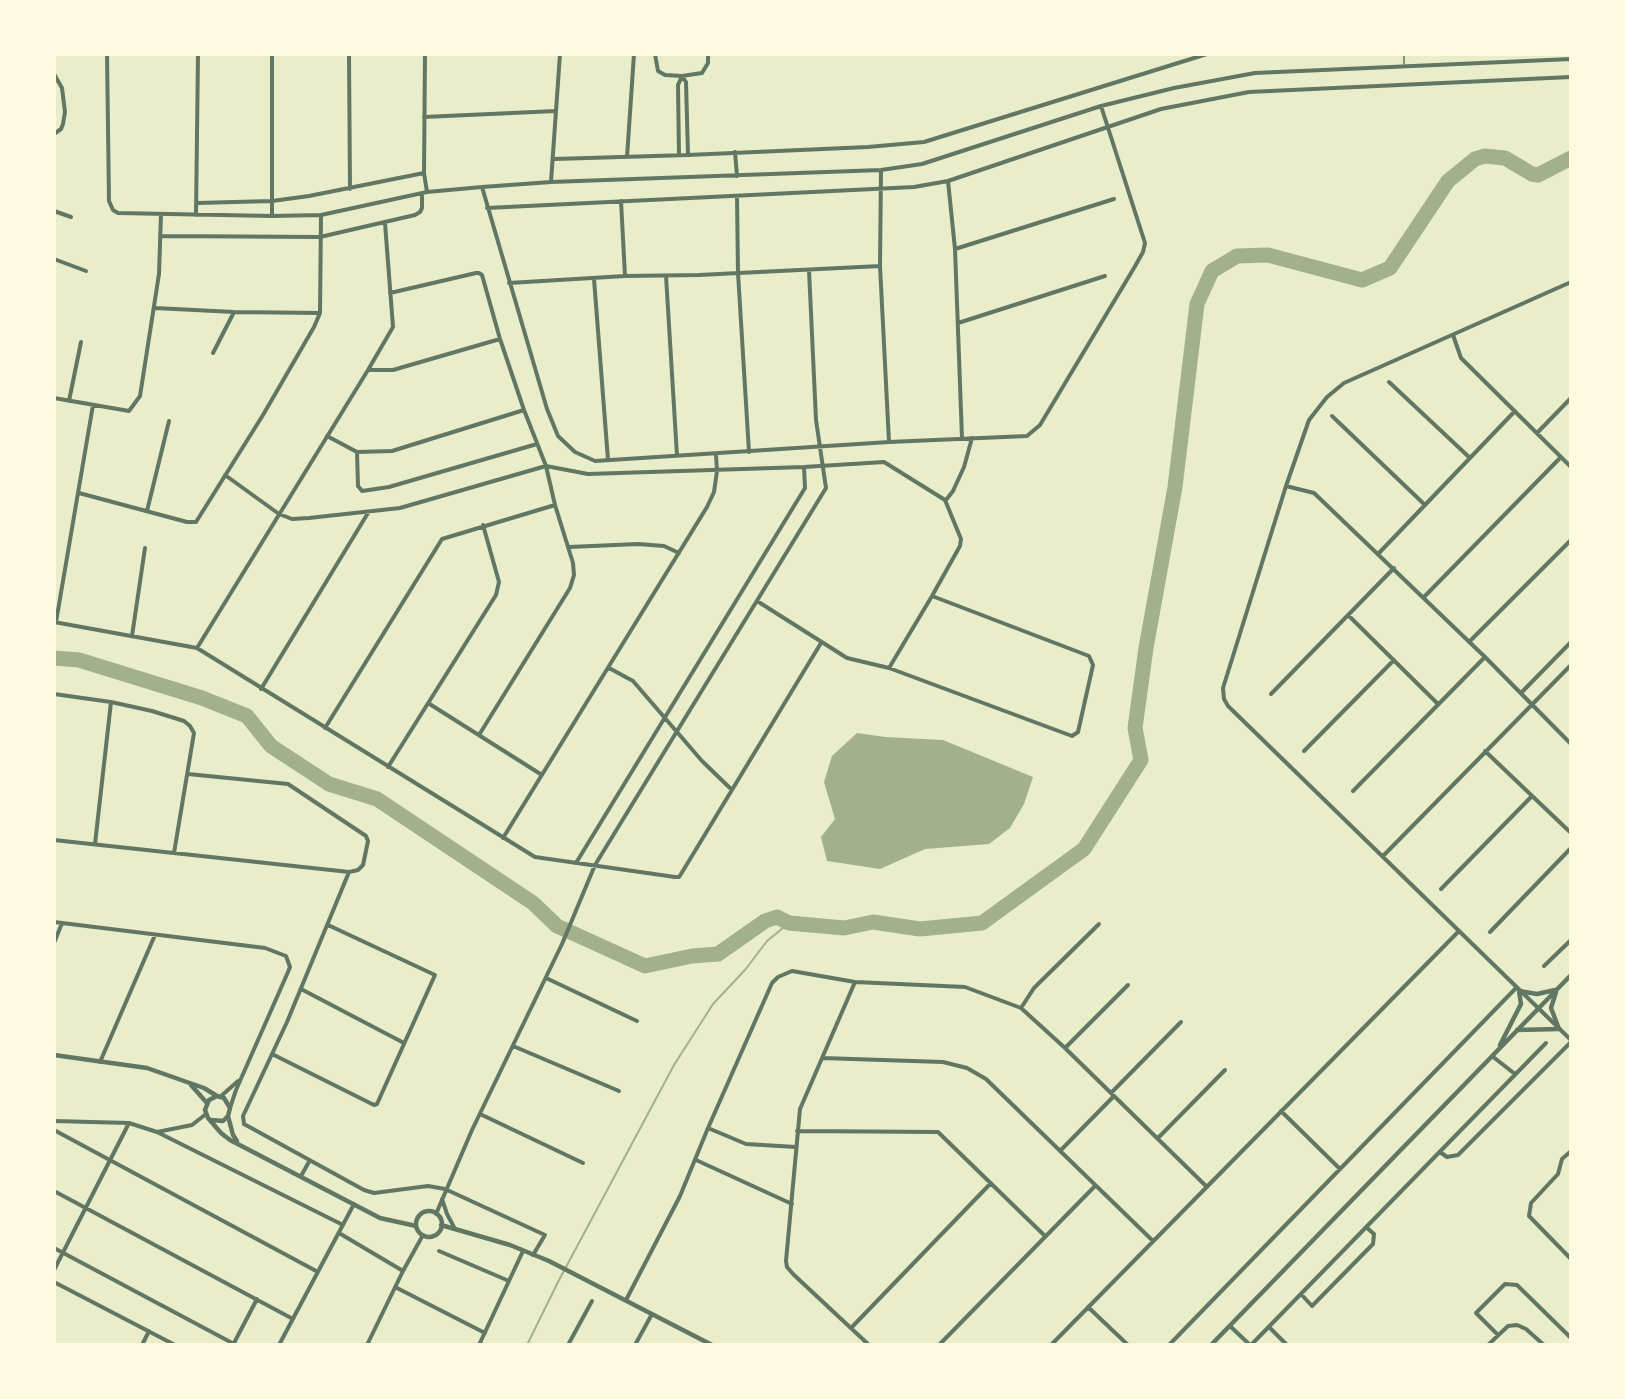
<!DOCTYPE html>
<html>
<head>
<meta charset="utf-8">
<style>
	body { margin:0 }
	#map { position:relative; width:1625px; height:1399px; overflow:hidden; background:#e9edc9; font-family:"Roboto Condensed",sans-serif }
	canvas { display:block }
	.frame { position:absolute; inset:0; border:56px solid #fefae0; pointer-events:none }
</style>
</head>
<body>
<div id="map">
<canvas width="1625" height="1399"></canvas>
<div class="frame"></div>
</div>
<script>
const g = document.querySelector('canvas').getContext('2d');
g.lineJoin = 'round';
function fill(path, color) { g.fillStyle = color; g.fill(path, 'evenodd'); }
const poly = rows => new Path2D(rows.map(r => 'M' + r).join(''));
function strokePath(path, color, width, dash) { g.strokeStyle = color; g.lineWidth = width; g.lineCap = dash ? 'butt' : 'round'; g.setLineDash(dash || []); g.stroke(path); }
fill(poly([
	[857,733,885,737,943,740,1033,777,1024,804,1010,828,989,844,925,849,880,869,827,861,821,837,835,819,824,782,832,756]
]), '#a3b18a');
strokePath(poly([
	[527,1345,558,1282,674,1065,713,1004,745,970,767,941,789,923]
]), '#a3b18a', 2);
strokePath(poly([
	[54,658,79,660,202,698,247,716,271,746,329,784,377,799,533,903,557,926,645,966,692,956,718,954,765,921,777,917,789,923,844,928,873,922,920,929,982,923,1084,849,1141,760,1135,728,1146,648,1175,487,1197,304,1212,271,1237,256,1268,255,1362,280,1390,268,1448,181,1475,159,1485,156,1505,158,1532,174,1538,175,1571,158]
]), '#a3b18a', 15);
strokePath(poly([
	[1404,64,1404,54]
]), '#617663', 1.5);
strokePath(poly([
	[107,54,109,201,113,210,118,213,272,216,321,215,427,192,482,187,551,182,881,170,922,164,1101,106,1174,88,1255,73,1571,59],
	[272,54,272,216],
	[349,54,350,189],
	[425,54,424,173,427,192],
	[655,54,658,71,665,75,682,76,702,73,708,63,708,54],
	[54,74,62,88,65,112,63,124,61,129,54,134],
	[682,76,686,82,688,155],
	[424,117,556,111],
	[735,152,737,176],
	[679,155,678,85,682,76],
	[627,157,634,54],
	[554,159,688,155,868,147,924,142,1207,54],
	[881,170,880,266,889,442],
	[948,181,955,249,962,438],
	[551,182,560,54],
	[482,187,547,409,558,436,575,452,595,461,889,442,1027,436,1040,425,1134,268,1143,252,1145,243,1101,106],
	[737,196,738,273,749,452],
	[621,201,625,276],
	[197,203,272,201,309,196,424,173],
	[487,208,914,187,948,181,1161,109,1249,92,1571,77],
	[54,211,71,217],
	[196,215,198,54],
	[161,236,320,237,415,215,420,212,422,208,422,194],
	[955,249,1114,199],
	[54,259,86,271],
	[666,276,677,456],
	[594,279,608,460],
	[1571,282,1344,383,1327,397,1309,420,1286,486,1223,688,1224,699,1228,706,1571,1040],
	[509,283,625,276,699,275,880,266],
	[390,293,476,273,479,273,482,275,500,339,524,410,546,466,555,505,573,563,574,575,570,588,479,735],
	[155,308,234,312,320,313],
	[958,323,1105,276],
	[1453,335,1461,358,1571,467],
	[213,353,234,312],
	[368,370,393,370,500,339],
	[1389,382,1470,458],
	[54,398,129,411,140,396,159,274,161,214],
	[69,401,81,342],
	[1332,416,1425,505],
	[1537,433,1571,398],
	[327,436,357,452,392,451,524,410],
	[357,452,358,486,362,491,389,487,537,444],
	[225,475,279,514,292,519,309,518,400,508,546,466,588,474,804,467,884,462,945,500,961,539,960,546,932,596,889,668],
	[1286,486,1314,493,1485,657,1571,744],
	[79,493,187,522,196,522,263,415,314,327,320,313,321,215],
	[946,500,953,491,964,467,972,438],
	[147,511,169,421],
	[569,547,638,544,664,546,679,553],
	[1379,553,1515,411],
	[1424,597,1561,457],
	[757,601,847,658,889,668,1072,736,1078,732,1093,665,1089,656,932,596],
	[1348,615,1438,704],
	[54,622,197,648,535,857,675,877,679,877,681,874,821,643],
	[56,622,93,405],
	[132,636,145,548],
	[1469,642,1571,540],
	[197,648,368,370,393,327,385,223],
	[609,668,633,681,702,761,732,790],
	[261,689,368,513],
	[1521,693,1571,642],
	[54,694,111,702,152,711,184,721,190,726,194,733,174,853],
	[1271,694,1394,568],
	[428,703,542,775],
	[325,728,442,539,555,505],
	[1304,751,1394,660],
	[1485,751,1571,833],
	[388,767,496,595,499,582,483,525],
	[1353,791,1485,657],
	[503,838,707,507,714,492,717,471,716,454],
	[54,840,349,872,358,870,363,865,368,841,366,836,288,784,188,774],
	[95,844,111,702],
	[1383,856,1571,665],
	[576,863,805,488,804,467],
	[349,872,287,1022,243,1116,244,1124,364,1190,374,1193,428,1186,445,1189,545,1235,533,1255],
	[1441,889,1532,796],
	[54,922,265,948,286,956,290,967,288,972,236,1090,230,1108],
	[1490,932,1571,848],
	[54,943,62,923],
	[1544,966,1571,940],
	[546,978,637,1021],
	[855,982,800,1109,786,1261,787,1267,793,1274,869,1345],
	[301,989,404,1043],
	[1021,1008,1034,988,1099,924],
	[513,1046,619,1091],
	[1065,1048,1128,985],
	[272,1054,374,1105,377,1104,435,975,328,925],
	[1492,1056,1515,1074],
	[822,1058,943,1062,967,1068,986,1079,1153,1241],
	[100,1062,155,935],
	[1111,1093,1181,1022],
	[220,1097,238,1081],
	[1281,1111,1340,1169],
	[480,1114,583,1163],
	[54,1121,129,1123,157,1132,192,1125,206,1114],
	[708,1128,746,1144,796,1147],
	[54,1130,318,1272],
	[797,1131,938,1132,1045,1236],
	[157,1132,343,1225],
	[1158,1138,1225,1070],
	[1060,1151,1114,1096],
	[1571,1151,1562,1159,1558,1174,1531,1203,1529,1216,1571,1259],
	[1440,1152,1447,1157,1458,1155,1571,1042],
	[696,1160,792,1204],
	[301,1176,310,1160],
	[54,1191,293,1319],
	[442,1199,447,1214,455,1229],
	[436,1214,472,1130,562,944,595,865,826,488,816,420,809,270],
	[339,1233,403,1271],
	[54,1248,236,1345],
	[439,1251,509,1281],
	[54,1270,129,1123],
	[54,1282,175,1345],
	[395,1287,485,1333],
	[1301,1294,1312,1306,1373,1244,1374,1234,1366,1227],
	[626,1300,680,1196,708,1128,772,983,778,977,792,971,855,982,965,987,1021,1008,1065,1048,1207,1187],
	[1088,1307,1128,1345],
	[1230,1326,1250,1345],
	[1269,1327,1287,1345],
	[851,1328,991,1183],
	[1498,1335,1476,1313,1505,1284,1517,1285,1571,1338],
	[234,1343,257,1299],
	[142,1345,149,1331],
	[279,1345,354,1204],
	[367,1345,403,1271,423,1235],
	[479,1345,523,1251],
	[568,1345,592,1301],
	[635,1345,652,1314],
	[939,1345,1095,1186],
	[1051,1345,1459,931],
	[1169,1345,1516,988],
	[1251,1345,1546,1043],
	[1488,1345,1508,1326,1517,1325,1526,1329,1544,1345]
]), '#617663', 4);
strokePath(poly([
	[1517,1030,1559,1029,1551,1008,1556,992],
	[1500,1045,1521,1004,1519,991,1537,994,1555,990],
	[54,1055,147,1068,204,1088,217,1096],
	[191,1085,207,1103],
	[228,1116,233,1135,237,1141],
	[211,1120,223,1121,228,1116,230,1108,224,1098,217,1096,209,1100,205,1110,208,1118,221,1133,230,1140,380,1218,416,1226],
	'416 1224a13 13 0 1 1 26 0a13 13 0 1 1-26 0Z',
	[441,1225,510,1245,549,1261,712,1345],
	[1211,1345,1571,975]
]), '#617663', 4.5);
</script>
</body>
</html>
